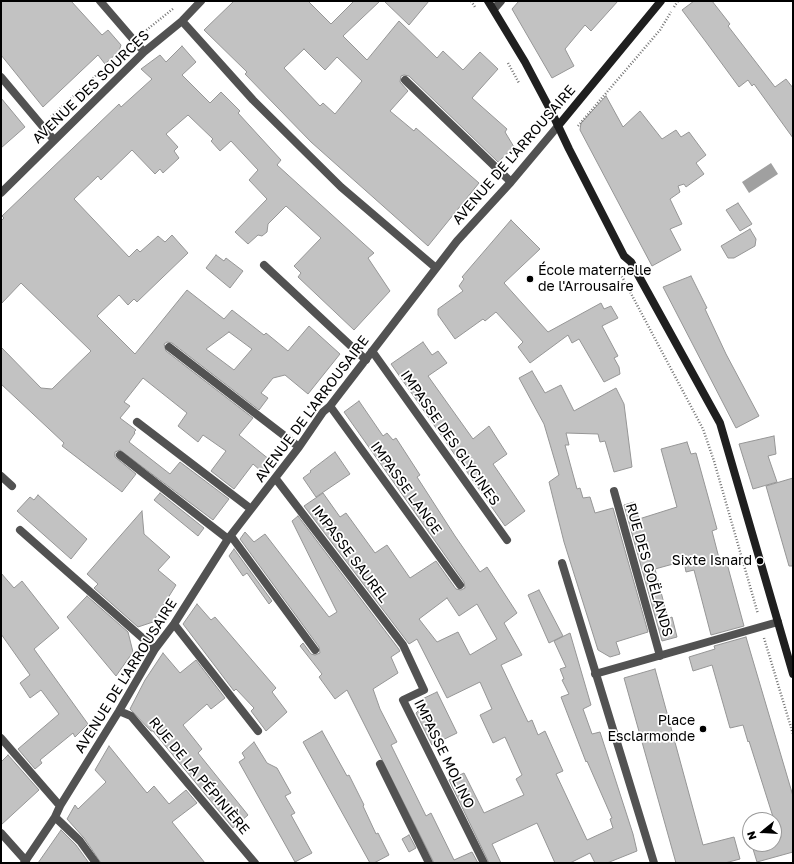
<!DOCTYPE html>
<html>
<head>
<meta charset="utf-8">
<style>
	body { margin:0 }
	#map { position:relative; width:794px; height:864px; overflow:hidden; background:#fff; font-family:"Golos Text",sans-serif }
	canvas { display:block }
	.frame { position:absolute; inset:0; border:2px solid #000; pointer-events:none }
	.north { position:absolute; left:742px; top:812px; width:40px; height:40px; box-sizing:border-box; background:#fff; border:1px solid #999; border-radius:50%; rotate:252deg; font-size:11px; font-weight:700; line-height:16px; text-align:center; color:#000 }
	.north::after { content:''; display:block; margin:auto; width:14px; height:18px; background:#000; clip-path:polygon(50% 0,100% 100%,50% 72%,0 100%) }
</style>
</head>
<body>
<div id="map">
<canvas width="794" height="864"></canvas>
<div class="frame"></div>
<div class="north">N</div>
</div>
<script>
const g = document.querySelector('canvas').getContext('2d');
g.lineJoin = 'round';
function fill(path, color) { g.fillStyle = color; g.fill(path, 'evenodd'); }
const poly = rows => new Path2D(rows.map(r => 'M' + r).join(''));
function strokePath(path, color, width, dash) { g.strokeStyle = color; g.lineWidth = width; g.lineCap = dash ? 'butt' : 'round'; g.setLineDash(dash || []); g.stroke(path); }
function write(font, color, halo, rows, align = 'center') {
  g.font = font + ' "Golos Text",sans-serif'; g.lineWidth = 3.5; g.setLineDash([]); g.textBaseline = 'middle'; g.strokeStyle = halo; g.fillStyle = color; for (const [text, x, y, turn = 0] of rows) {
    g.save(); g.translate(x, y); g.rotate((+turn || 0) * Math.PI / 180); g.textAlign = isNaN(turn) ? turn : align; if (halo) g.strokeText(text, 0, 0); g.fillText(text, 0, 0); g.restore();
  }
}
fill(poly([
	[771,163,778,174,749,193,742,182]
]), '#a0a0a0');
const building = poly([
	[1,1,71,1,102,35,108,30,121,45,119,51,105,64,98,55,43,107,1,55,1,1],
	[234,1,308,1,331,24,354,1,380,1,343,36,367,60,399,21,437,58,443,51,463,70,480,52,498,69,472,98,507,129,505,132,514,147,498,162,409,76,404,75,401,76,400,82,408,91,390,111,414,131,416,128,479,183,428,246,311,142,245,74,247,72,204,30,234,1],
	[304,49,325,70,337,57,362,81,335,114,323,103,320,106,284,68,304,49],
	[384,1,429,1,409,25,384,1],
	[519,1,618,1,591,31,585,25,565,49,574,66,552,78,512,9,519,1],
	[694,1,712,1,730,24,728,26,775,87,786,79,793,88,793,138,754,84,752,86,748,80,739,87,706,42,682,10,694,1],
	[182,46,196,62,182,75,210,103,221,92,240,111,238,113,281,160,277,165,374,253,368,258,390,291,354,330,298,277,301,273,294,266,321,238,286,206,268,224,267,232,262,236,258,235,248,244,235,232,267,199,249,180,258,170,231,141,220,151,211,141,213,139,188,115,166,134,178,147,174,151,179,158,163,173,160,169,155,174,132,150,101,180,98,176,74,199,129,257,137,249,140,252,158,236,165,242,172,235,188,253,137,302,134,299,128,305,119,295,97,316,135,354,187,290,224,319,232,310,264,335,266,333,288,351,309,326,340,354,308,394,285,375,273,378,261,393,268,398,259,410,172,343,167,342,164,344,166,351,253,418,239,435,270,460,261,471,253,464,234,489,211,471,226,451,203,435,198,442,178,426,187,413,143,378,124,402,130,406,120,418,136,430,134,432,135,433,129,442,170,474,180,462,229,499,213,520,120,450,115,452,115,457,136,474,122,492,62,446,64,443,1,384,1,347,41,388,52,389,91,351,21,283,1,304,1,221,4,218,2,216,119,104,121,107,152,79,141,69,160,55,166,62,182,46],
	[229,332,252,349,234,370,206,349,229,332],
	[606,96,623,127,640,111,662,139,676,130,681,137,689,132,706,155,696,163,704,174,686,187,684,184,678,186,680,192,670,199,682,224,670,229,681,250,652,266,580,130,581,123,606,96],
	[1,98,25,127,1,148,1,98],
	[738,203,752,224,740,231,726,210,738,203],
	[511,220,540,249,504,283,548,332,601,303,604,309,611,306,618,318,602,326,618,356,614,358,619,367,620,374,604,382,579,339,572,343,568,335,530,363,518,347,523,342,496,312,485,321,483,319,455,339,438,315,438,309,463,291,459,286,464,279,462,277,511,220],
	[750,229,756,239,755,246,734,258,728,258,721,246,750,229],
	[216,255,224,261,226,258,243,271,230,288,206,268,216,255],
	[691,276,707,308,705,309,726,354,759,416,736,428,663,287,691,276],
	[423,342,432,355,438,351,447,363,428,376,473,439,489,426,507,454,493,464,525,511,505,526,391,364,423,342],
	[532,371,545,393,561,385,574,411,616,388,624,404,632,467,614,472,605,441,600,442,598,434,566,433,569,445,565,445,577,489,580,488,583,498,590,497,595,513,613,508,648,632,616,642,620,654,610,657,598,650,564,542,549,482,559,475,544,424,519,378,532,371],
	[359,401,383,436,387,433,393,440,396,438,420,475,417,477,455,536,480,572,487,567,517,613,504,623,522,655,501,665,528,722,532,720,538,735,545,731,563,771,556,774,587,840,613,828,610,819,612,818,587,761,586,762,561,697,569,694,562,680,564,679,560,669,566,667,554,641,570,633,591,705,583,709,592,734,600,732,633,834,637,851,607,863,595,863,590,853,570,863,555,863,537,823,492,844,501,863,489,863,449,780,464,773,484,813,524,795,516,779,522,775,505,737,493,743,480,715,492,709,480,682,447,698,417,639,409,644,304,506,323,493,340,517,346,513,375,553,387,545,410,578,436,561,456,589,461,590,465,588,464,582,344,412,359,401],
	[447,598,459,616,477,604,497,639,470,655,458,632,437,642,419,619,447,598],
	[774,436,776,454,768,456,777,482,753,489,739,444,774,436],
	[687,442,691,454,696,453,717,529,712,531,720,562,726,560,744,626,711,635,694,570,686,572,684,561,655,569,668,619,672,617,677,637,662,641,624,505,634,502,639,519,677,507,661,449,687,442],
	[335,452,350,474,316,497,303,478,311,472,310,471,335,452],
	[793,478,793,566,789,566,766,486,793,478],
	[160,493,204,528,198,536,154,500,160,493],
	[38,495,87,539,71,559,17,511,30,497,34,500,38,495],
	[142,511,144,534,170,557,158,570,176,585,153,622,138,627,94,588,98,584,87,574,142,511],
	[298,516,398,648,400,651,391,657,398,673,373,689,380,709,397,742,391,745,426,816,431,813,454,860,472,852,478,863,434,863,347,690,335,699,319,677,322,674,300,646,303,643,311,654,315,655,320,653,319,647,240,539,245,532,254,542,265,534,329,617,337,612,292,521,298,516],
	[234,549,272,601,269,604,247,573,243,576,229,556,234,549],
	[1,573,14,588,22,581,59,628,34,649,88,724,75,737,73,733,40,760,42,763,35,769,18,749,59,714,41,690,30,698,20,683,30,675,1,634,1,573],
	[539,590,563,636,549,643,528,595,539,590],
	[87,596,128,632,133,652,116,676,67,617,87,596],
	[197,604,211,620,215,617,276,688,272,692,287,712,266,731,251,711,254,708,236,689,234,691,183,624,197,604],
	[746,637,793,796,793,852,757,862,753,849,777,842,774,831,776,831,774,820,749,741,748,742,743,725,730,728,712,665,693,671,689,657,715,649,714,646,746,637],
	[163,653,180,673,196,660,225,698,211,709,207,704,183,725,202,749,198,753,248,815,233,828,153,731,151,731,130,709,145,680,163,653],
	[655,669,703,845,734,837,740,859,725,863,676,863,624,678,655,669],
	[437,692,457,733,432,745,416,713,421,708,418,701,437,692],
	[322,731,347,776,349,775,364,805,363,806,376,834,378,833,389,855,374,863,370,863,303,742,322,731],
	[254,742,267,763,277,768,291,793,285,796,295,813,291,815,312,853,295,862,239,762,245,758,242,753,254,742],
	[109,746,147,793,154,786,169,804,186,790,197,803,172,822,205,863,101,863,84,838,67,819,75,805,78,809,106,782,95,770,109,746],
	[8,755,39,790,1,825,1,762,8,755],
	[61,830,76,845,89,863,38,863,61,830],
	[409,835,416,848,409,852,402,839,409,835]
]);
fill(building, '#c2c2c2');
strokePath(building, '#969696', 1);
strokePath(poly([
	[471,1,475,7],
	[674,7,678,1],
	[144,32,174,8],
	[508,63,519,83],
	[51,117,125,49],
	[578,126,660,30,671,12],
	[619,271,703,429,714,461,758,614],
	[764,638,793,734]
]), '#747474', 2.5, [1, 2]);
strokePath(poly([
	[100,1,144,52],
	[494,9,501,1],
	[182,21,253,100,341,187,436,268],
	[1,77,54,140],
	[405,80,511,182],
	[1,193,144,52,182,21,201,1],
	[264,265,366,360],
	[169,347,299,447],
	[372,351,507,540],
	[330,406,460,585],
	[137,422,251,509],
	[120,455,228,539],
	[1,476,12,486],
	[276,479,403,645,424,690,403,700,484,863],
	[614,491,660,656],
	[20,530,155,649],
	[231,536,315,650],
	[562,563,654,863],
	[174,624,258,731],
	[595,674,778,622],
	[119,711,131,716,255,863],
	[1,738,60,806],
	[380,764,429,863],
	[55,817,80,841,96,863],
	[1,833,26,861],
	[24,863,55,817,60,806,119,711,155,649,174,624,228,539,299,447,323,412,330,406,457,241,511,182,558,126]
]), '#525252', 8);
strokePath(poly([
	[488,1,525,62,552,113,569,149,624,256,631,262,720,423,793,674],
	[558,126,661,1]
]), '#1f1f1f', 8);
for (const [x, y, r, color] of [
	[530,279,4,"#000"],
	[760,561,4,"#000"],
	[703,729,4,"#000"]
]) { const dot = new Path2D(); dot.arc(x, y, r, 0, 2 * Math.PI); g.fillStyle = color; g.fill(dot); strokePath(dot, '#fff', 1.5); }
write('14px', '#000', '#fff', [
	["AVENUE DES SOURCES",91,87,-44],
	["AVENUE DE L'ARROUSAIRE",514,155,-49],
	["AVENUE DE L'ARROUSAIRE",312,409,-53],
	["IMPASSE DES GLYCINES",450,438,55],
	["IMPASSE LANGE",406,488,54],
	["IMPASSE SAUREL",350,554,53],
	["RUE DES GOËLANDS",649,570,74],
	["AVENUE DE L'ARROUSAIRE",126,676,-58],
	["IMPASSE MOLINO",444,754,64],
	["RUE DE LA PÉPINIÈRE",199,776,50]
]);
write('14px', '#000', '#fff', [
	["École maternelle",538,271,"left"],
	["de l'Arrousaire",538,287,"left"],
	["Sixte Isnard",752,561],
	["Place",695,721],
	["Esclarmonde",695,737]
], 'right');
</script>
</body>
</html>
